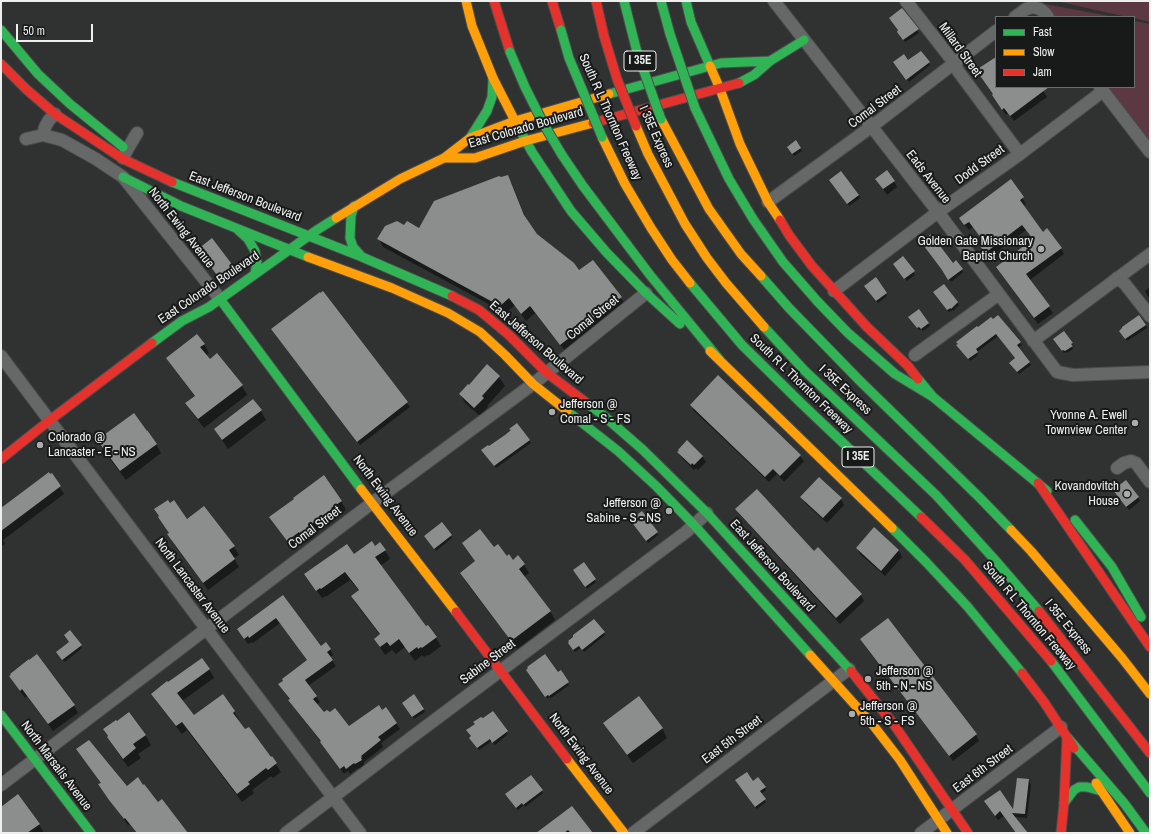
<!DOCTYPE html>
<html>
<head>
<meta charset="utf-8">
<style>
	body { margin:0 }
	#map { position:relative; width:1151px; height:834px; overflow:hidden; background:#303131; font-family:"Archivo Narrow",sans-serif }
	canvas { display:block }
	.frame { position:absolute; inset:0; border:2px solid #edefef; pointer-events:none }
	.legend { position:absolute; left:995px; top:16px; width:140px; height:72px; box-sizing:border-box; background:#181a19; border:1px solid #6d6f6f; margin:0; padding:5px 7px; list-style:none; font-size:12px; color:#edefef }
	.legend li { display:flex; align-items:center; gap:8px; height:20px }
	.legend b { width:20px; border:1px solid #6d6f6f }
	.scale { position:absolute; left:16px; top:24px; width:77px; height:18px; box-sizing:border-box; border:2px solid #edefef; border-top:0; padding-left:5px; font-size:12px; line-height:14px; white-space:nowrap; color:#edefef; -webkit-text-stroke:3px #181a19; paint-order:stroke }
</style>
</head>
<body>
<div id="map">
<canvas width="1151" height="834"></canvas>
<div class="frame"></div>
<ul class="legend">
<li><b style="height:5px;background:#30b455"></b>Fast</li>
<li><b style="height:5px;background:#ff9f0a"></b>Slow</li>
<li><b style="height:5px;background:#e5322d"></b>Jam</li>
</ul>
<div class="scale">50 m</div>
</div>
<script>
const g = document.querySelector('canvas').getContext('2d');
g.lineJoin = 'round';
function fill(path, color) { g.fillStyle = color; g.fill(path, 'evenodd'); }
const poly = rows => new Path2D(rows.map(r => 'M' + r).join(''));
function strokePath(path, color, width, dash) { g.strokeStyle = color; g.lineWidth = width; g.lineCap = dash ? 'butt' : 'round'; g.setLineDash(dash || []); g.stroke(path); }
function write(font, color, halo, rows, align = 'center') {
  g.font = font + ' "Archivo Narrow",sans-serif'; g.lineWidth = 4; g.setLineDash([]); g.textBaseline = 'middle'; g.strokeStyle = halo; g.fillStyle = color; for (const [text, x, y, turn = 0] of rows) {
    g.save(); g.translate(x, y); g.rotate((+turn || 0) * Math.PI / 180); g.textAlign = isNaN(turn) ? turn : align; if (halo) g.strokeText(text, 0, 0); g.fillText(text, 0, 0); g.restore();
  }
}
fill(poly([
	[1056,1,1150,1,1150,22,1134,18,1134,17,1127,17],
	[1045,4,1115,17,1055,17],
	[1134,21,1150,24,1150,142,1108,87,1134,87]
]), '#5b3842');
fill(poly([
	[902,9,919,33,905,42,899,34],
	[996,60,996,87,1044,87,1042,89,1047,97,1014,121,1008,113,1006,115,996,101,994,94],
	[929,63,930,65,909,82,896,65],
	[796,142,802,151,794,156,788,147],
	[507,176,512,184,527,221,537,235,579,272,592,261,621,298,626,306,566,352,535,313,526,321,515,305,505,313,383,247,379,239,404,226,419,229],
	[877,179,894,181,897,187,887,195],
	[1011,181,1026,204,1023,206,1043,233,1061,248,1064,254,1030,280,1053,313,1038,324,997,268,1034,240,1026,230,989,258,985,252,985,243,973,227,969,230,964,224],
	[832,183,859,195,860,198,849,206],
	[199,249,233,267,236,273,224,283],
	[903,258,915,275,907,281,896,267],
	[953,264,962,270,963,272,951,282,945,273],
	[1150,287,1150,300,1145,291],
	[867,289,886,293,887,296,878,303],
	[323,292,410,407,360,445,275,334],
	[936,295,957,303,959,305,953,311,953,310,949,312],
	[918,310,930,326,923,331,921,329,919,330,911,319],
	[991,318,1020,342,1022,345,1018,348,1031,365,1019,374,1012,366,1016,359,998,336,977,352,978,355,970,361,959,348,978,329],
	[1146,325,1147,328,1127,341,1122,333],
	[1056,342,1072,343,1074,346,1072,347,1073,349,1067,353,1066,352,1064,353],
	[204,344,209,353,206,355,210,360,242,386,247,395,204,428,192,412,186,403,195,397,173,367,167,358],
	[487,366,499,377,505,386,487,406,488,407,480,416,465,403,460,394,469,387],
	[691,405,800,456,804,461,784,482,777,474,769,482,694,411],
	[261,411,266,420,228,449,215,430],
	[529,440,531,443,496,468,484,453],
	[98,441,156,444,161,453,126,480,103,450],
	[678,452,702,456,706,462,698,470,696,468,694,470,682,458],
	[51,474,64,494,3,540,5,544,1,547,1,509],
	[1117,495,1138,497,1140,501,1129,510],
	[802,497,841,499,844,505,827,523,805,503],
	[341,501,346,510,336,517,336,519,313,535,314,537,306,542,305,541,293,550,276,526],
	[736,509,814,552,861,595,864,601,840,624,740,515],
	[187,520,234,547,239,555,234,558,239,567,208,590,173,543,168,534],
	[633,523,657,532,658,535,648,543],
	[874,529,899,551,902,557,885,576,860,554,857,548],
	[451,535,452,538,436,551,427,539],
	[463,543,494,549,512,561,524,565,529,573,524,577,550,611,555,620,517,649,466,582,461,573,476,562],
	[375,547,385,550,390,559,380,566,426,627,427,626,436,638,441,646,428,656,427,655,424,657,422,655,415,661,405,647,396,654,392,650,385,655,375,639,380,635,357,605,352,596,359,591,350,580,327,596,326,596,322,598,311,583,354,555],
	[584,564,596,582,587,589,575,570],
	[283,597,321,647,330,649,333,655,330,657,336,666,308,686,320,702,316,705,323,714,349,727,382,711,396,723,400,729,381,743,383,747,364,762,364,766,359,769,358,768,350,774,348,771,344,774,321,742,293,706,289,701,290,700,283,690,308,661,280,623,253,643,252,642,248,644,242,636],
	[888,619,976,735,979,741,953,761,865,646],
	[604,633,605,635,584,652,581,648,575,652,571,646],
	[81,645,82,648,65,662,59,655],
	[209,669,214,678,182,701,194,717,234,711,239,720,238,721,245,731,271,758,271,757,281,772,273,778,271,776,252,790,254,793,242,802,187,730,182,734,157,702,152,694,168,684],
	[529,673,558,673,569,685,551,698,550,697,548,699],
	[10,677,74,705,78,713,53,731,27,696,25,698],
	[414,696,425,712,414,719,403,703],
	[492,712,508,734,495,745,492,741,479,750,472,741,476,725],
	[129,713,146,736,151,745,138,754,141,758,128,767,113,746,104,730,116,723],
	[605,724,662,728,667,738,633,763,610,733],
	[77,750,127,787,158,803,186,833,137,833,130,824,128,825,114,806,101,783],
	[1,771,4,775,1,777],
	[1029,780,1031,785,1027,818,1014,817,1026,833,1017,833,1004,816,998,820,988,806,1014,811],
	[753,782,765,787,766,790,761,794,766,802,757,809,738,783],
	[542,791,543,793,525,807,524,805,518,810,508,797],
	[572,807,592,833,538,833],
	[1,808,39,824,44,833,1,833]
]), '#0007');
fill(poly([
	[902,8,919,29,903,40,897,32,898,30,889,18],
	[921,51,930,62,906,80,893,62,904,54,908,60],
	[996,57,996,87,1049,87,1010,116,1004,108,1002,110,992,95,993,94,976,70],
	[796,140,801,148,792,154,787,147],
	[887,170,895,181,883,189,875,179],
	[841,171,859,195,847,204,829,180],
	[508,175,524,215,537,234,574,263,579,270,593,260,622,297,560,345,530,306,521,314,509,298,500,306,377,239,385,226,397,221,404,225,407,221,419,228,434,201,499,176,501,177],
	[1011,179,1024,197,1020,200,1043,232,1047,228,1062,248,1026,274,1050,306,1034,318,996,267,1033,239,1022,225,985,253,980,246,984,242,969,222,964,225,959,218],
	[931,234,953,263,956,260,963,269,948,280,942,270,921,242],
	[212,238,234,267,219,278,198,249],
	[903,256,915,271,904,279,893,264],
	[876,277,887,293,876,301,864,286],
	[944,284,958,302,951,309,951,308,947,310,933,292],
	[323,291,408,402,357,442,271,329,320,292,320,293],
	[919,309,929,323,921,329,919,327,917,328,908,317],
	[998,315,1021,342,1017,345,1030,362,1017,372,1009,363,1015,358,996,334,976,349,978,352,968,359,956,345,958,344,956,342,977,326,978,327,991,317,993,319],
	[1139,315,1146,325,1125,339,1119,331,1122,328,1122,327],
	[1064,331,1073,343,1071,344,1073,346,1065,351,1063,350,1062,351,1053,339],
	[197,334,205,344,200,347,210,359,217,353,243,385,198,419,185,403,195,396,166,358],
	[487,364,500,376,482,396,484,398,474,408,459,394,468,384,469,385],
	[718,375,801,455,780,476,773,469,765,477,690,405],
	[253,399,262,410,222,440,214,429],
	[134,413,147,431,147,430,157,444,120,471,97,440],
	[517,423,530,440,494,466,481,450,488,445,489,446,505,435,511,430,509,429],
	[687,440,703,456,694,465,692,463,691,465,677,452,679,451,678,450],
	[49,472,50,474,52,473,61,486,1,531,1,508],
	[324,475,342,501,331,508,332,509,309,526,310,527,300,534,299,532,287,541,269,517,294,499,293,498],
	[819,477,842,498,823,518,800,497],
	[1126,480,1139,497,1126,507,1113,490],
	[757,489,814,551,818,547,862,594,836,618,735,509],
	[168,500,170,503,174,500,187,519,204,506,235,546,229,550,235,559,203,583,167,534,169,533,158,517,159,516,154,509],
	[642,511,658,532,646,541,630,520],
	[442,522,452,535,434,549,424,536],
	[874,527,899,550,881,571,856,548],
	[480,529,494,547,498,544,507,556,509,554,513,560,518,555,525,564,519,569,551,611,511,641,460,573,475,561,462,543],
	[372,541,375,546,380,542,386,550,375,557,426,626,428,625,437,637,422,648,421,647,418,649,417,647,409,653,399,639,390,646,387,642,380,647,374,639,380,634,351,596,359,590,345,572,321,589,320,588,316,591,304,574,347,544,354,554],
	[584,562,596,579,585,587,573,570],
	[283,595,321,646,326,642,331,649,327,652,333,660,305,680,317,696,313,699,324,712,327,710,330,712,335,708,349,726,379,705,382,710,386,707,397,723,378,737,381,740,361,756,362,757,361,758,362,760,355,764,354,763,346,769,344,766,340,769,320,742,321,741,288,700,290,699,278,684,283,681,282,679,307,660,276,618,249,638,248,636,244,639,237,629],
	[888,618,977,734,949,756,860,639],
	[594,619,605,632,582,650,579,646,573,650,568,643,569,642,568,641,573,637,573,635],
	[70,630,82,645,62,660,56,652,69,642,64,635],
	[37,654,75,705,48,724,22,689,20,691,9,676,11,675,10,674,29,659,29,660],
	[545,654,558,672,561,670,569,682,549,696,548,695,545,697,526,670,528,668,527,667],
	[202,658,210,669,177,693,194,715,223,694,235,711,233,713,245,729,249,727,271,757,272,756,277,763,268,770,266,768,248,782,250,784,237,794,182,722,176,726,151,694,167,681,168,682],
	[414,694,424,709,412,717,402,703],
	[639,696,663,728,627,755,603,723],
	[493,711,508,731,492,743,490,739,477,748,469,738,471,736,466,730,475,724,473,722,481,717,483,718],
	[129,712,146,735,133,744,136,748,123,759,107,737,108,736,103,729,116,720,117,721],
	[89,740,127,786,138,777,143,785,144,784,158,802,162,799,188,833,137,833,125,818,124,819,109,800,98,784,101,783,76,749],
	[747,772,753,781,758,777,766,787,760,791,766,799,755,807,735,780],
	[531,775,543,790,523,805,522,803,516,808,505,794],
	[1017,778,1029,779,1025,814,1012,813,1028,833,1016,833,1000,811,995,816,984,801,1000,790,1013,809],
	[18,794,40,824,27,833,1,833,1,807],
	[572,806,593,833,571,833,568,830,564,833,536,833]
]), '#8c8d8d');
const street = poly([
	[774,1,938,212,1057,372,1073,375,1150,372],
	[906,1,955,64,958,71,1016,149,1020,154],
	[1015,17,1026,9,1033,7,1040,9,1045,13,1048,17],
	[1100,87,1150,152],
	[43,135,45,127,49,120,55,114],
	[26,139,43,135,62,140,96,159,123,177,220,299],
	[123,158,127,150,137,133],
	[768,202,871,127,996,31],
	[1117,278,1125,284,1150,316],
	[834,291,938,212,1020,154,1103,91],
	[1033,341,1150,254],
	[915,355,999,294],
	[1,356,360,833],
	[1117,468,1124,463,1131,461,1136,463,1150,482],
	[1,785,372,503,533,384,646,293],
	[286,833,416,734,686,532,707,513],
	[633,833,849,669],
	[921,833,1061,727]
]);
const fast = poly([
	[686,1,691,22,710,66],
	[1,30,38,74,70,104,123,147],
	[739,83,754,75,770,61,804,40],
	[609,94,721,63,770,61],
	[695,108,729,179,753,219,783,262,818,302,848,333,895,374,933,397],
	[515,121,532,152,571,211,607,253,646,293,680,324],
	[470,138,487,111,492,97,493,78],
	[562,155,583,186,650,275,719,359],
	[123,177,181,206,308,257],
	[172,182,362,257,452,296],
	[354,206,351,216,350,238,353,247,362,257],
	[238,230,248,239,255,251,257,262,255,274],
	[761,276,789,308,859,380,980,498,1011,530],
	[690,283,742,345,801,403,921,517],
	[220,299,361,489],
	[764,327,805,371,936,495,995,560,1039,611],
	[152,343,182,321,209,307,317,230,336,218],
	[918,379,933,397,1047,491],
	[588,404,604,416,643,450,707,513,851,671],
	[567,411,618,451,656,486,694,525,810,655],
	[1075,520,1112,567,1141,617],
	[892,528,926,562,967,606,1022,673],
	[1051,661,1150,793],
	[1,715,91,833],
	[1067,737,1124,803,1146,833],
	[1064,803,1074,790,1079,787,1087,787,1101,791]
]);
const slow = poly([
	[466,1,472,26,493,78,515,121],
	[710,66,720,89,740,144,768,202,780,220],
	[661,119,709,209,741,254,761,276],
	[636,126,648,154,685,224,707,258,726,283,764,327],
	[602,137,625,184,651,228,672,260,690,283],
	[444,158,475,158,525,141,593,123],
	[336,218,400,179,444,158,470,138,515,121,609,94],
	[308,257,392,288,448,313,480,332,505,355,533,384,567,411],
	[710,351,892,528],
	[361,489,456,612],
	[1011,530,1031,551,1122,658,1150,694],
	[810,655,873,725,900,760,947,833],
	[567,759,624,833],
	[1096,783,1130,833]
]);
const jam = poly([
	[494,1,510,52],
	[552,1,561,30],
	[1,64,26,89,55,114,123,159,172,182],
	[593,123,739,83],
	[780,220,789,235,812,266,867,327,908,366,918,379],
	[452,296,479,310,509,335,547,373,588,404],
	[1,459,50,420,152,343],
	[1038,483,1150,647],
	[921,517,965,560,1051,661],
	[1039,611,1150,753],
	[456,612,567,759],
	[851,671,895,726,968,833],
	[1022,673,1044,702,1074,748],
	[1061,833,1064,803,1067,737]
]);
strokePath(street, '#4b4d4d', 14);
strokePath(fast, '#4b4d4d', 11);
strokePath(slow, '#4b4d4d', 11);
strokePath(jam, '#4b4d4d', 11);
strokePath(street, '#666867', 12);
strokePath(fast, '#30b455', 9);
strokePath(slow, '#ff9f0a', 9);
strokePath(jam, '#e5322d', 9);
const fastBridge = poly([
	[624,1,637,52,661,119],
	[661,1,670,34,695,108],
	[561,30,569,58,602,137],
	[510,52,525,87,543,123,562,155]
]);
const jamBridge = poly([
	[596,1,604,36,617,79,636,126]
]);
strokePath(fastBridge, '#4b4d4d', 11, []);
strokePath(jamBridge, '#4b4d4d', 11, []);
strokePath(fastBridge, '#30b455', 9);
strokePath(jamBridge, '#e5322d', 9);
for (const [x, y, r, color] of [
	[1041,249,4,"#abacac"],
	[552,412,4,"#abacac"],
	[1135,423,4,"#abacac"],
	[40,445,4,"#abacac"],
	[1127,494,4,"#abacac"],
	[669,511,4,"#abacac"],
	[868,679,4,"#abacac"],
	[852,714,4,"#abacac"]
]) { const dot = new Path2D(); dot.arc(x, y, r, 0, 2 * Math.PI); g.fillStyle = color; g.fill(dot); strokePath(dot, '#181a19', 1.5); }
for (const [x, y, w] of [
	[640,61,32],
	[858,457,32]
]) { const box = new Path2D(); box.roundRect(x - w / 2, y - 10, w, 20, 3); g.fillStyle = '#181a19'; g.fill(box); strokePath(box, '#edefef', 1); }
write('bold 12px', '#edefef', null, [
	["I 35E",640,61],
	["I 35E",858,457]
]);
write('13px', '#edefef', '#181a19', [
	["Millard Street",960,50,54],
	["Comal Street",875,107,-37],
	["South R L Thornton Freeway",610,117,66],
	["East Colorado Boulevard",526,128,-16],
	["I 35E Express",656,137,66],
	["Dodd Street",980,165,-36],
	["Eads Avenue",928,177,52],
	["East Jefferson Boulevard",245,197,21],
	["North Ewing Avenue",181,228,52],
	["East Colorado Boulevard",209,288,-34],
	["Comal Street",593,318,-39],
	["East Jefferson Boulevard",536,343,41],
	["South R L Thornton Freeway",801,384,44],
	["I 35E Express",845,390,43],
	["North Ewing Avenue",385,496,53],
	["Comal Street",315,528,-37],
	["East Jefferson Boulevard",772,566,48],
	["North Lancaster Avenue",192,586,53],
	["South R L Thornton Freeway",1029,616,50],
	["I 35E Express",1068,627,51],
	["Sabine Street",488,662,-37],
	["East 5th Street",732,740,-37],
	["North Ewing Avenue",581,754,53],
	["North Marsalis Avenue",56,766,53],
	["East 6th Street",983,769,-37]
]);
write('13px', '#edefef', '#181a19', [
	["Golden Gate Missionary",1033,242],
	["Baptist Church",1033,257],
	["Jefferson @",560,405,"left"],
	["Comal - S - FS",560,420,"left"],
	["Yvonne A. Ewell",1127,416],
	["Townview Center",1127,431],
	["Colorado @",48,438,"left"],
	["Lancaster - E - NS",48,453,"left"],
	["Kovandovitch",1119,487],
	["House",1119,502],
	["Jefferson @",661,504],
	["Sabine - S - NS",661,519],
	["Jefferson @",876,672,"left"],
	["5th - N - NS",876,687,"left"],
	["Jefferson @",860,707,"left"],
	["5th - S - FS",860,722,"left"]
], 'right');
</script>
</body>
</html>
